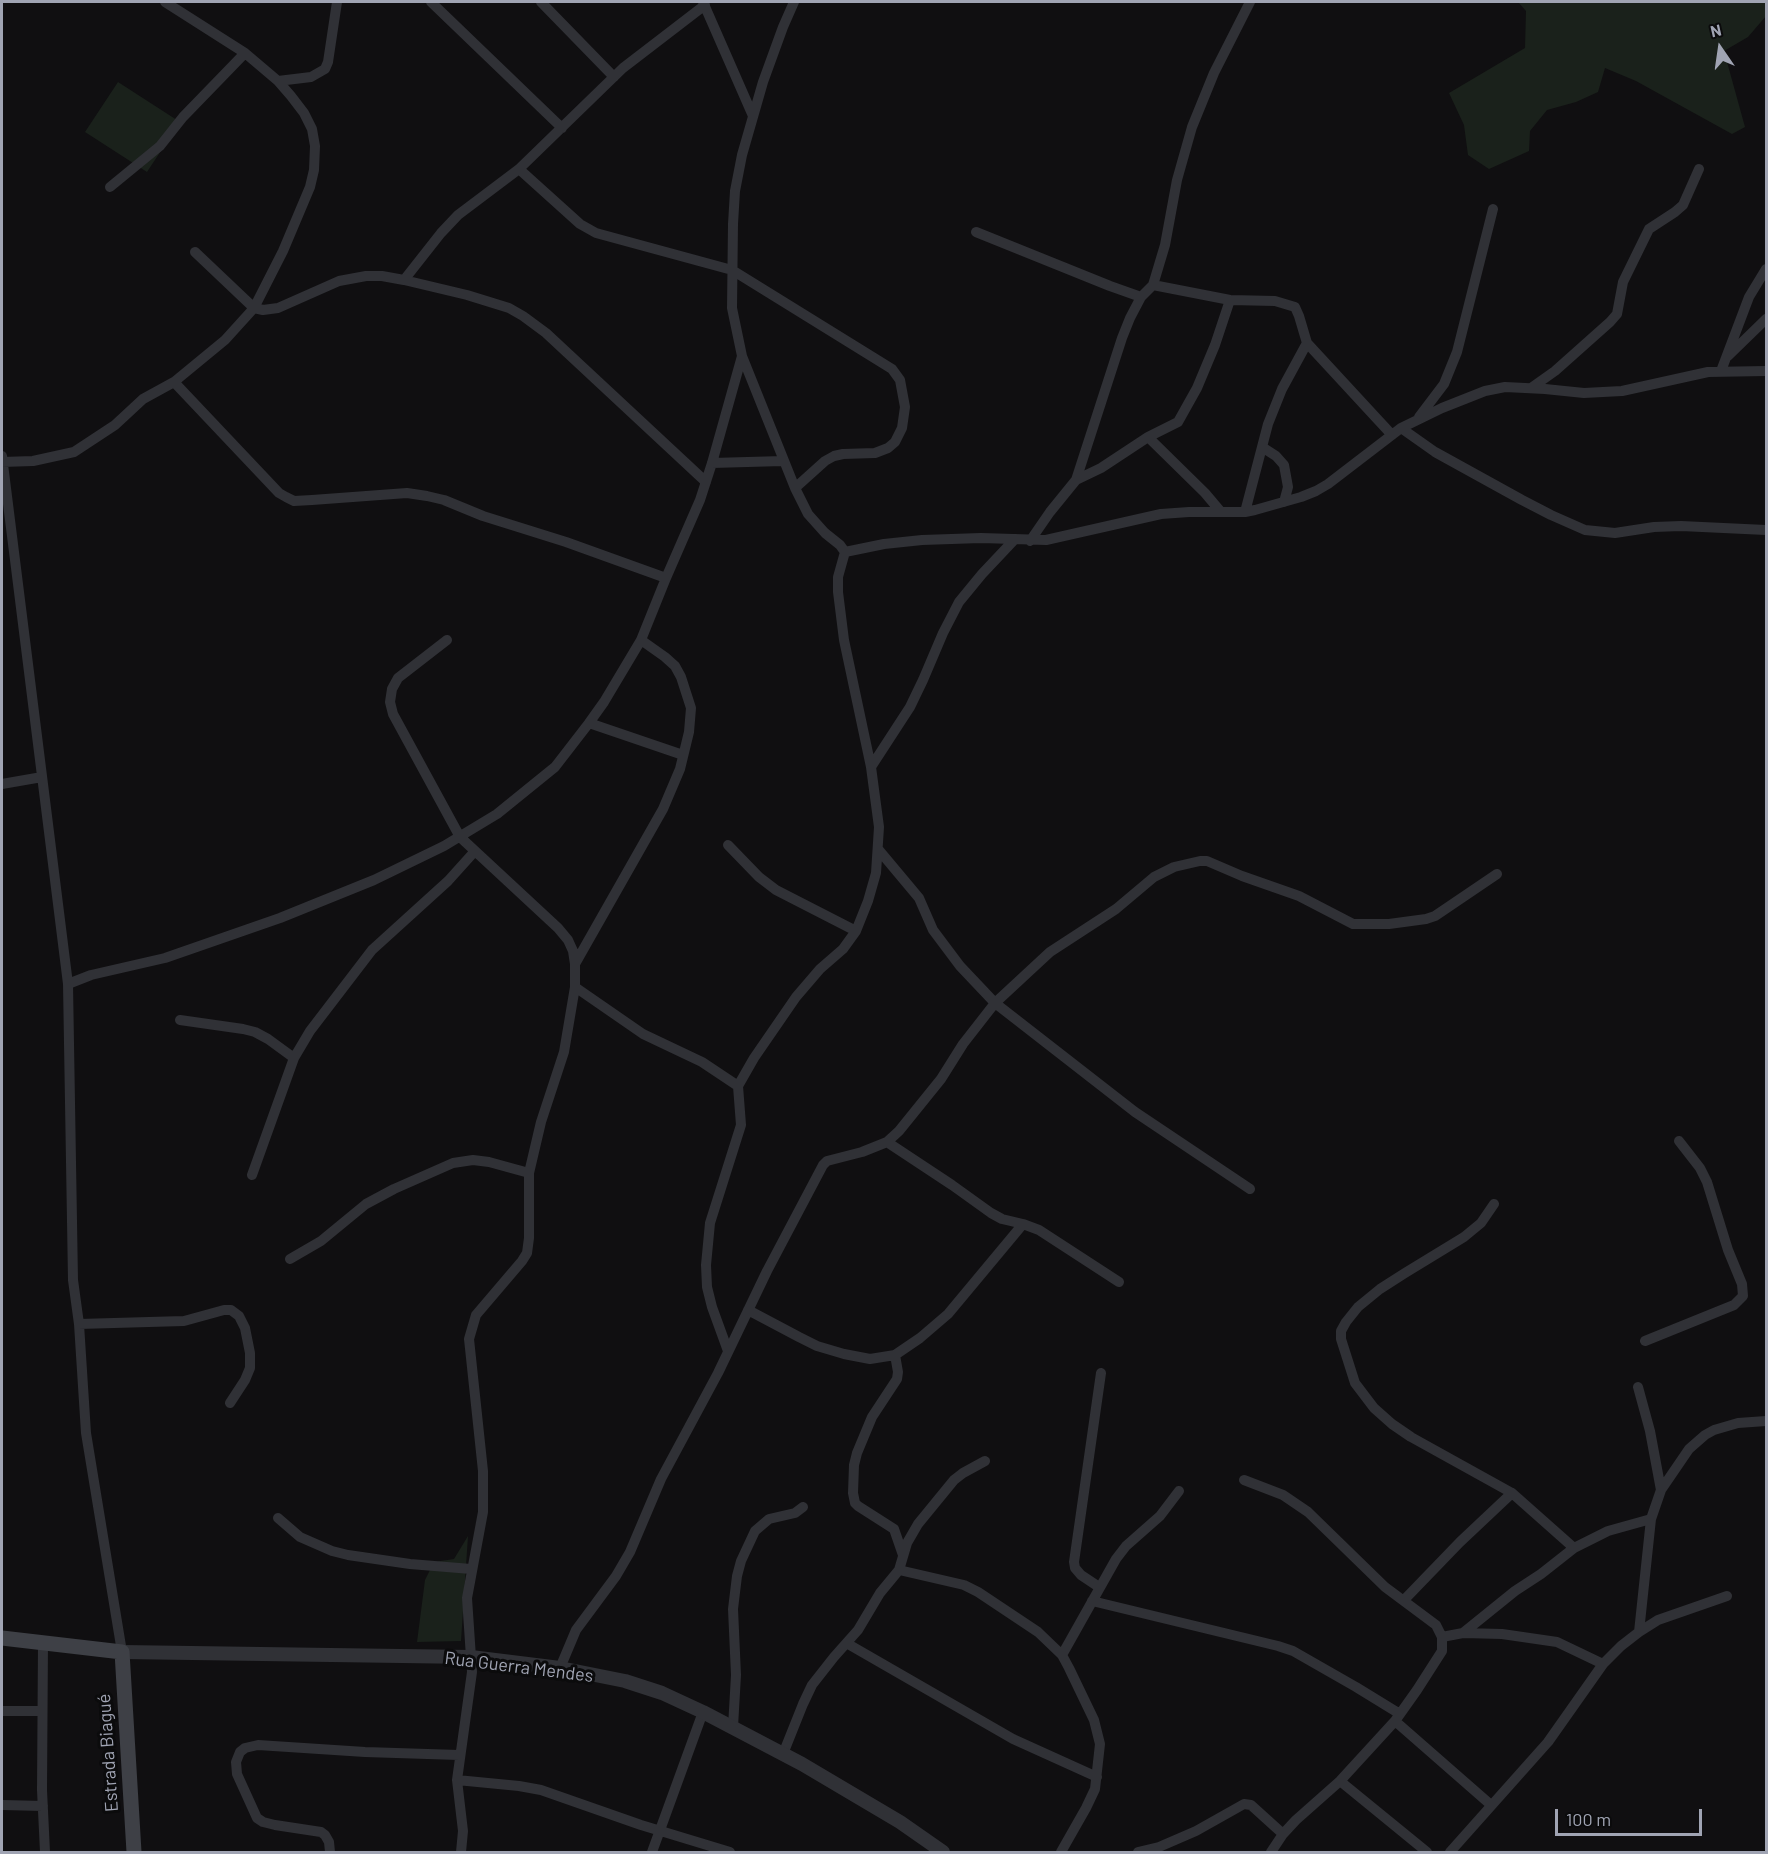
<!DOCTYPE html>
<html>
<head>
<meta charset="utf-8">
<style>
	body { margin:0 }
	#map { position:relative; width:1768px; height:1854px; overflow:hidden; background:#100f11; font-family:Barlow,sans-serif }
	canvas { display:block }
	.frame { position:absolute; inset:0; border:3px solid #a0a4b3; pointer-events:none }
	.north { position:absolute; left:1690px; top:18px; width:60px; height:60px; -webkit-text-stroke:4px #0b0b0c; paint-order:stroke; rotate:347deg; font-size:16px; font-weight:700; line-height:24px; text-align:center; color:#a0a4b3 }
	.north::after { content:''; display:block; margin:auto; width:21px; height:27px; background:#a0a4b3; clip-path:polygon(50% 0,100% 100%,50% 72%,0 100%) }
	.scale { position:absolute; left:1555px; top:1809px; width:147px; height:27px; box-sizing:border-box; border:3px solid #a0a4b3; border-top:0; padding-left:8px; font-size:18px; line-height:21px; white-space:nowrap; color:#a0a4b3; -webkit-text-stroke:4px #0b0b0c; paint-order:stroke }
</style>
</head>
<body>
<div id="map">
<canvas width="1768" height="1854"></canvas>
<div class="frame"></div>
<div class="north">N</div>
<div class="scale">100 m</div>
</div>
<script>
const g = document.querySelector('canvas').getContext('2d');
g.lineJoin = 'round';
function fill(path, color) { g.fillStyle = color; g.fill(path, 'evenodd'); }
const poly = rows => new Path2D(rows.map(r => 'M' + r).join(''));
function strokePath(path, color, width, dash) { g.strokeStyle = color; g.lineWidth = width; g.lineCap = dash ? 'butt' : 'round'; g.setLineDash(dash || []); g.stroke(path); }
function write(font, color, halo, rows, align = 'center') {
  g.font = font + ' Barlow,sans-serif'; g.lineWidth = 6; g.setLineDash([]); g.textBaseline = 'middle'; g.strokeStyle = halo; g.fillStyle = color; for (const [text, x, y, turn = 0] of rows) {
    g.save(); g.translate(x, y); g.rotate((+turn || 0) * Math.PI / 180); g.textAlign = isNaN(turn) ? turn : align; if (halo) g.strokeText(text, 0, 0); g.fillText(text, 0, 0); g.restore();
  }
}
fill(poly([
	[1518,2,1766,2,1766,16,1748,37,1724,51,1745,127,1732,134,1636,81,1605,68,1598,92,1576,102,1547,110,1530,131,1529,151,1489,169,1468,155,1464,125,1449,93,1525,48,1526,11],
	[118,82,180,122,147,172,85,132],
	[468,1536,461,1641,417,1642,425,1580,434,1562,454,1559]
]), '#1a211b');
strokePath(poly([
	[431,2,562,128],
	[541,2,614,77],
	[703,2,753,116],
	[278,81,311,77,325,69,328,62,337,2],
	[519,169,580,224,596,233,732,270,892,369,900,380,905,407,902,428,895,442,888,448,875,453,843,454,834,456,825,461,795,488],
	[110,187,160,146,183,117,245,53],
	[976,232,1110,286,1141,297],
	[195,252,254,308,263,310,278,308,339,281,366,276,382,276,404,280,467,295,509,308,523,316,546,333,706,482],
	[404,280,441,233,458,215,519,169,623,68,705,5],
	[1153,285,1230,300,1275,301,1295,307,1299,316,1307,343,1392,435],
	[1728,356,1766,319],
	[1721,371,1749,297,1766,269],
	[174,382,279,493,286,497,294,501,312,500,407,493,427,496,444,500,483,516,566,542,666,578],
	[1531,388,1555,371,1610,322,1617,314,1623,282,1649,229,1675,212,1683,205,1699,169],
	[1419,417,1444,384,1457,352,1493,209],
	[1401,428,1435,452,1522,500,1551,515,1585,530,1615,533,1654,527,1681,526,1766,530],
	[1148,437,1205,493,1221,512],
	[1262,447,1276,456,1284,465,1288,487,1284,502],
	[2,456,68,984,73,1280,79,1324,86,1433,122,1652],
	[2,462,33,461,74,452,115,425,143,399,174,382,225,340,254,308,283,251,310,187,314,170,315,146,312,129,304,113,291,96,278,81,245,53,165,2],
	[712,463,783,461],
	[1076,480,1101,468,1148,437,1178,422,1197,388,1215,345,1230,300],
	[1245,512,1268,424,1282,389,1307,343],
	[1030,541,1050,512,1076,480,1122,338,1130,318,1141,297,1153,285,1165,245,1177,180,1192,127,1214,73,1250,2],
	[845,552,884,544,922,540,981,538,1046,540,1161,514,1189,512,1245,512,1255,510,1301,497,1316,491,1328,484,1401,428,1442,408,1485,391,1505,387,1545,389,1584,393,1622,391,1708,372,1766,371],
	[447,640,398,678,392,689,390,702,393,714,460,837,558,928,568,940,573,951,575,964,575,987,564,1052,541,1122,529,1173,529,1238,527,1253,522,1261,476,1315,469,1339,483,1471,483,1512,467,1598,472,1672,457,1780,463,1831,461,1852],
	[589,723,683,755],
	[871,767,910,707,923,680,943,633,959,602,982,574,1015,539],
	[2,784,42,777],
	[728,845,759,877,776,890,856,931],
	[878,849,919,898,933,930,960,966,995,1003,1135,1112,1250,1189],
	[575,964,663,809,680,769,689,732,691,708,681,677,675,666,665,657,641,640],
	[68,984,91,975,165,958,280,918,374,880,444,846,497,814,555,767,589,723,604,702,641,640,666,578,700,500,712,463,742,356,732,308,733,224,735,191,742,155,763,82,783,27,794,2],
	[575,987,643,1034,702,1062,738,1086],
	[180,1020,243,1029,255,1032,268,1039,294,1058],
	[887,1142,952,1185,991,1213,1002,1219,1023,1224,1039,1230,1119,1282],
	[252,1175,294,1058,310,1031,372,950,448,881,475,851],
	[1494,1204,1481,1223,1464,1237,1405,1273,1380,1289,1358,1307,1346,1322,1341,1331,1341,1339,1355,1383,1374,1408,1392,1424,1411,1437,1512,1493],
	[290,1259,321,1241,366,1204,394,1189,453,1163,473,1160,489,1162,529,1173],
	[748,1310,799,1337,817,1346,844,1354,870,1359,895,1355,920,1338,948,1314,1023,1224],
	[79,1324,184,1321,224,1310,231,1310,239,1316,245,1328,250,1353,250,1368,245,1380,230,1403],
	[1645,1341,1734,1305,1743,1296,1742,1284,1728,1250,1707,1182,1700,1168,1679,1141],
	[728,1351,712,1307,707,1287,706,1265,710,1223,741,1125,738,1086,754,1058,796,997,820,969,843,949,856,931,868,901,876,873,879,827,871,767,844,640,838,592,838,577,845,552,840,545,825,533,808,514,795,488,742,356],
	[895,1355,898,1372,897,1379,872,1417,857,1453,854,1465,853,1493,855,1503,858,1506,894,1529,903,1555],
	[1638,1387,1650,1431,1661,1490,1651,1519,1639,1632],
	[1244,1480,1283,1495,1308,1512,1385,1587,1436,1625,1442,1637],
	[1661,1490,1689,1449,1705,1435,1714,1430,1738,1423,1766,1421],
	[278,1518,300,1537,332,1551,348,1555,410,1564,471,1569],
	[899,1570,964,1585,978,1592,1038,1632,1062,1655,1069,1668,1094,1720,1100,1744,1095,1789,1086,1808,1061,1852],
	[1099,1587,1081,1575,1075,1568,1074,1562,1101,1373],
	[1404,1600,1460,1542,1512,1493,1574,1548],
	[1092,1601,1278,1646,1293,1651,1356,1687,1400,1714],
	[1463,1633,1502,1634,1557,1642,1603,1664],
	[43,1643,42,1790,45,1852],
	[848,1644,1013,1739,1097,1777],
	[1062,1655,1116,1559,1126,1546,1160,1516,1179,1491],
	[560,1668,576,1630,616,1576,630,1552,661,1479,718,1373,767,1271,823,1165,827,1161,862,1152,887,1142,899,1131,941,1079,963,1044,995,1003,1050,952,1116,909,1154,877,1174,867,1200,861,1207,861,1242,876,1299,896,1353,924,1389,924,1426,919,1435,916,1497,874],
	[2,1711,42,1711],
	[1395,1721,1491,1805],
	[733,1727,736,1675,733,1609,737,1576,741,1561,755,1531,769,1519,795,1513,803,1507],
	[783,1754,803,1704,812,1685,834,1657,858,1630,880,1593,899,1570,907,1543,918,1524,954,1480,963,1473,985,1461],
	[457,1780,519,1786,541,1790,641,1825,730,1852],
	[1340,1781,1427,1852],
	[2,1805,43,1806],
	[330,1852,329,1842,325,1835,321,1832,275,1825,263,1822,257,1818,237,1774,236,1762,240,1752,245,1748,258,1745,365,1752,459,1755],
	[652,1852,703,1712],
	[1138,1852,1159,1847,1196,1831,1244,1804,1251,1805,1283,1834],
	[1271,1852,1283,1834,1296,1820,1340,1781,1395,1721,1417,1690,1442,1651,1442,1637,1463,1633,1515,1591,1541,1574,1574,1548,1608,1531,1651,1519],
	[1450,1852,1548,1742,1603,1664,1621,1646,1639,1632,1658,1620,1727,1596]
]), '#303136', 10);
strokePath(poly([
	[122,1652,471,1657,560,1668,625,1681,662,1693,703,1712,802,1764,900,1822,943,1852]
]), '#303136', 14);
strokePath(poly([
	[2,1638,122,1652,134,1852]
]), '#3e4046', 15);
write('18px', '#a0a4b3', '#0b0b0c', [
	["Rua Guerra Mendes",519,1667,7],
	["Estrada Biagué",108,1753,-94]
]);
</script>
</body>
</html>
